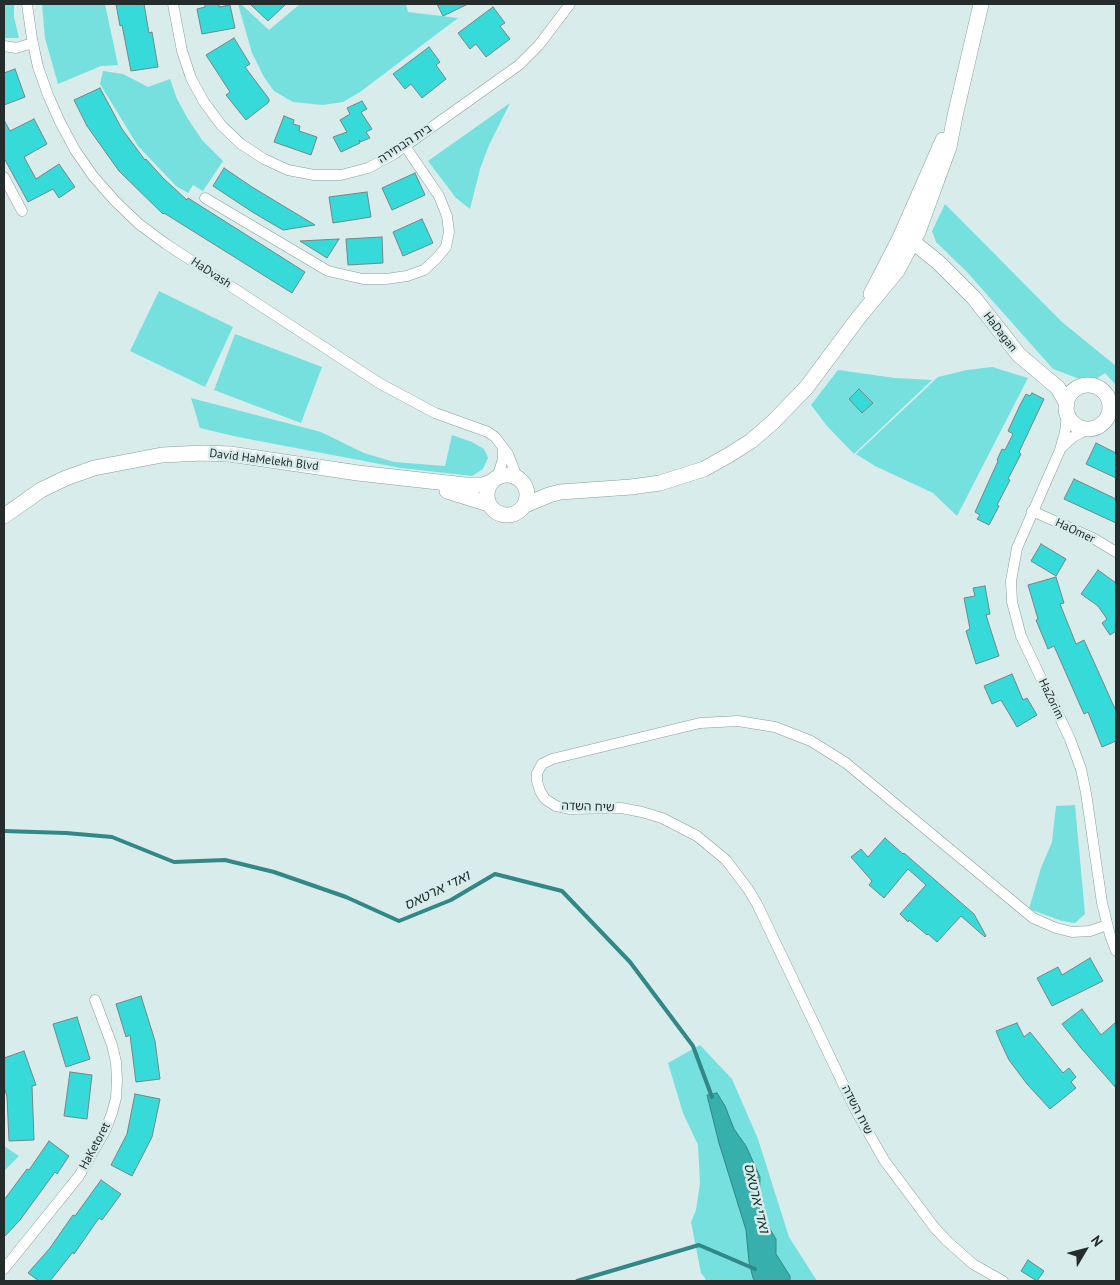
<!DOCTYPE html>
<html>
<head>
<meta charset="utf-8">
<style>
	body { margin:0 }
	#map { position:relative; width:1120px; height:1285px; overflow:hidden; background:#d7eceb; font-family:"PT Sans",sans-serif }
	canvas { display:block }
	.frame { position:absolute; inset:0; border:5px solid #252d2c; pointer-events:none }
	.north { position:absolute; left:1060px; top:1225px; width:50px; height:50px; -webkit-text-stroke:4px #d7eceb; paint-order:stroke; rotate:53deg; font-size:14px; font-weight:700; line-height:20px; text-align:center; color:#252d2c }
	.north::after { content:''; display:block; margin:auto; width:18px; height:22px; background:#252d2c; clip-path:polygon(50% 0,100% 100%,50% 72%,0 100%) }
</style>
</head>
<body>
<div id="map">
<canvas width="1120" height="1285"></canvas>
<div class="frame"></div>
<div class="north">N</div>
</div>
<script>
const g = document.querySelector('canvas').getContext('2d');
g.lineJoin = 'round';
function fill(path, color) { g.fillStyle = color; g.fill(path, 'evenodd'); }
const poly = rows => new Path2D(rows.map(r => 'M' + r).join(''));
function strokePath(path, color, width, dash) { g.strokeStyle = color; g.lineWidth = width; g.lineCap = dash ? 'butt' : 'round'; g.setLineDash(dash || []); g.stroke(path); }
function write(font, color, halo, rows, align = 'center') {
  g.font = font + ' "PT Sans","Noto Sans Hebrew",sans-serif'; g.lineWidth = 5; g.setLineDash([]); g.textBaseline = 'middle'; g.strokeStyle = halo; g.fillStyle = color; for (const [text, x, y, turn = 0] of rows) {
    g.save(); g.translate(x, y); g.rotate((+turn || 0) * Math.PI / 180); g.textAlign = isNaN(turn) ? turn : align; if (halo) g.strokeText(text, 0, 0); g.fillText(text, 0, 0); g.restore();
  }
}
fill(poly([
	[4,4,14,4,14,17,19,38,4,38],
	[42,4,105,4,118,65,101,66,58,84,45,38],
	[238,4,241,4,269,30,300,4,406,4,408,12,458,18,360,92,343,102,323,105,293,102,274,91,264,77,252,53],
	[103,71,123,74,148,87,170,79,177,99,188,119,202,140,223,161,203,191,193,185,188,193,176,186,138,146,100,84],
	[510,103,489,145,480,169,470,209,456,198,428,161],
	[945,204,1062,322,1116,366,1116,385,1105,373,1093,381,1077,378,1053,369,967,272,936,242,932,231],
	[159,291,233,327,205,387,130,351],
	[235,334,322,367,301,423,214,390],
	[992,367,1028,378,957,516,933,493,875,466,856,454,938,377,967,370],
	[838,370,895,378,932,380,854,454,827,426,811,405],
	[191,398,321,432,364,453,394,462,445,466,452,435,472,442,484,449,488,458,483,469,472,476,401,468,238,437,200,428],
	[1075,805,1085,914,1075,923,1062,921,1029,909,1041,868,1052,842,1056,806],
	[700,1045,732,1079,758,1139,789,1237,817,1281,707,1281,701,1273,691,1222,696,1210,700,1183,698,1145,683,1113,668,1063],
	[4,1146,19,1156,4,1171]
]), '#75e0de');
const water = poly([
	[717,1093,725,1106,734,1129,746,1146,760,1177,759,1207,765,1221,776,1239,776,1254,790,1276,790,1281,755,1281,753,1278,749,1262,746,1230,719,1143,707,1095,717,1093]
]);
fill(water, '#37afad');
strokePath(water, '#328886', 1);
strokePath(poly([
	[4,831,66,833,112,837,174,862,225,860,274,872,346,897,399,921,451,900,495,874,562,891,630,962,693,1046,712,1097],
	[577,1281,699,1245,755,1269]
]), '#328886', 4);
const building = poly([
	[116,4,144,4,149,33,152,32,158,67,131,71,122,25,120,26,116,4],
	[205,4,219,4,219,7,230,5,235,28,202,34,197,9,205,7,205,4],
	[250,4,286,4,268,21,250,4],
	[437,4,468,4,443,16,437,4],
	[493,7,505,23,500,26,510,39,486,57,476,44,470,49,458,33,493,7],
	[234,38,250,64,245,67,269,99,269,102,246,120,226,95,230,92,206,55,234,38],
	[429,47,440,62,436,65,446,79,422,98,411,84,405,89,393,74,429,47],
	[15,69,25,97,4,105,4,73,15,69],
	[100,88,122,129,145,160,146,159,163,178,187,200,188,198,305,272,292,293,164,213,163,214,119,171,87,126,74,100,100,88],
	[362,101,367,109,361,112,372,129,366,132,370,138,360,142,359,140,360,143,341,152,333,137,347,132,340,120,350,114,347,108,362,101],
	[284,116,294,120,293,124,300,126,299,131,317,137,311,155,274,142,284,116],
	[34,119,47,144,24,157,36,179,59,164,75,187,59,198,53,189,28,202,4,158,4,120,10,131,34,119],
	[224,168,252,187,315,225,283,230,254,213,213,186,224,168],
	[415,173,425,195,392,210,382,188,415,173],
	[367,192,371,217,333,223,329,197,367,192],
	[422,219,433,243,403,256,393,232,422,219],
	[382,237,383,263,348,265,346,239,382,237],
	[339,239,327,258,300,241,339,239],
	[859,389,873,403,862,413,849,399,859,389],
	[1032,393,1044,399,1019,452,1021,454,1008,479,1010,480,997,505,999,506,989,525,977,519,980,515,975,512,998,461,997,460,1002,449,1005,450,1013,434,1008,431,1020,405,1026,394,1030,396,1032,393],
	[1096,443,1116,453,1116,478,1086,464,1096,443],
	[1074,479,1116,499,1116,523,1064,499,1074,479],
	[1041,544,1066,559,1056,576,1031,561,1041,544],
	[1098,570,1116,583,1116,631,1110,635,1102,623,1107,619,1098,606,1081,594,1098,570],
	[1056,577,1064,603,1060,604,1076,644,1084,640,1116,711,1116,741,1102,747,1088,712,1084,714,1054,646,1048,649,1036,620,1038,619,1028,585,1056,577],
	[985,586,990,614,986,615,999,656,976,664,966,631,970,629,964,598,975,596,973,588,985,586],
	[1012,674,1023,700,1027,698,1037,715,1017,727,1001,700,992,704,984,686,1012,674],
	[885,838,903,854,904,853,974,914,986,936,985,937,961,916,937,942,928,934,927,935,909,920,908,922,900,914,926,885,908,869,884,898,869,885,872,881,851,857,861,849,868,857,885,838],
	[1090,958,1103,981,1052,1006,1037,978,1058,967,1062,975,1090,958],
	[141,996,155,1041,160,1079,136,1082,130,1035,126,1037,116,1004,141,996],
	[1082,1009,1101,1035,1116,1022,1116,1088,1081,1048,1062,1024,1082,1009],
	[77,1017,90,1059,66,1067,53,1024,77,1017],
	[1017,1023,1024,1037,1030,1032,1063,1073,1069,1068,1076,1077,1071,1082,1076,1088,1050,1109,1027,1084,1009,1060,1001,1043,996,1031,1017,1023],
	[24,1051,36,1085,32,1086,34,1140,9,1141,7,1097,4,1086,4,1058,24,1051],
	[70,1072,92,1075,87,1119,64,1116,70,1072],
	[135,1094,160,1099,152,1137,132,1176,111,1165,127,1134,135,1094],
	[49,1141,69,1156,57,1174,55,1172,20,1220,4,1237,4,1200,27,1169,29,1170,49,1141],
	[101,1180,121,1194,102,1220,99,1218,74,1254,73,1252,50,1281,39,1281,28,1273,50,1248,73,1215,75,1216,101,1180],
	[1028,1260,1044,1271,1037,1281,1021,1271,1028,1260]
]);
fill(building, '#36dbd9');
strokePath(building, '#738786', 1);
const street = poly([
	[27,4,32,39,38,67,48,95,60,122,75,150,93,176,115,201,139,224,166,244,379,383,435,413,488,432,495,437,508,454,517,477],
	[173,4,182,51,191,78,204,102,221,125,241,144,264,159,288,170,314,175,341,175,368,168,394,154,519,65,539,45,570,4],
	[4,46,16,48,33,43],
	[4,177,22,211],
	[205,198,328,271,363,279,386,279,407,276,424,270,436,259,446,247,449,232,447,216,439,196,405,146],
	[1067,414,1065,432,1060,450,1017,548,1011,581,1012,602,1021,636,1070,739,1081,769,1086,793,1102,903,1110,935,1116,951],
	[1061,448,1073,437,1086,430,1092,429],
	[497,478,503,459,503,448],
	[1032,511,1093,538,1116,552],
	[4,1269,79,1176,105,1131,112,1113,116,1098,117,1080,116,1062,112,1045,95,1000],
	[1003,1281,973,1264,947,1241,934,1227,884,1160,855,1109,757,904,748,889,726,860,697,836,662,818,642,812,621,808,569,809,556,806,545,799,540,791,537,781,537,773,542,764,552,759,700,723,738,721,775,727,811,741,846,763,1033,918,1056,928,1072,932,1090,931,1107,925]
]);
const secondary = poly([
	[899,240,913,242,938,262,974,298,1019,355,1058,388,1067,404],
	[871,294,899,240,943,140],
	'1066 407a22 22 0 1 1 44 0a22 22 0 1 1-44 0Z',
	'487 495a20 20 0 1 1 40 0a20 20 0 1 1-40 0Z',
	[447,491,489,504],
	[525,505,549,495,560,492,631,487,660,483,704,469,729,455,751,441,772,423,806,388,859,317,897,271,918,232,949,147,955,116,981,4],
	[4,516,41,490,66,478,94,468,162,455,203,453,230,454,358,473,465,485,483,485,491,482]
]);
strokePath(street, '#899d9c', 11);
strokePath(secondary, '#899d9c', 16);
strokePath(street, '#fff', 10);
strokePath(secondary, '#fff', 15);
write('12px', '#252d2c', '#d7eceb', [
	["בית הבחירה",405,144,-33],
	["HaDvash",211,273,33],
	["HaDagan",1000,332,52],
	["David HaMelekh Blvd",264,460,7],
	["HaOmer",1075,531,25],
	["HaZorim",1051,699,64],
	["שיח השדה",588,807,2],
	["שיח השדה",857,1110,63],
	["HaKetoret",95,1146,-62]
]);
write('italic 14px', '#152f2e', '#d7eceb', [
	["ואדי ארטאס",437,891,-26],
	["ואדי ארטאס",756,1198,77]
]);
</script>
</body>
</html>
